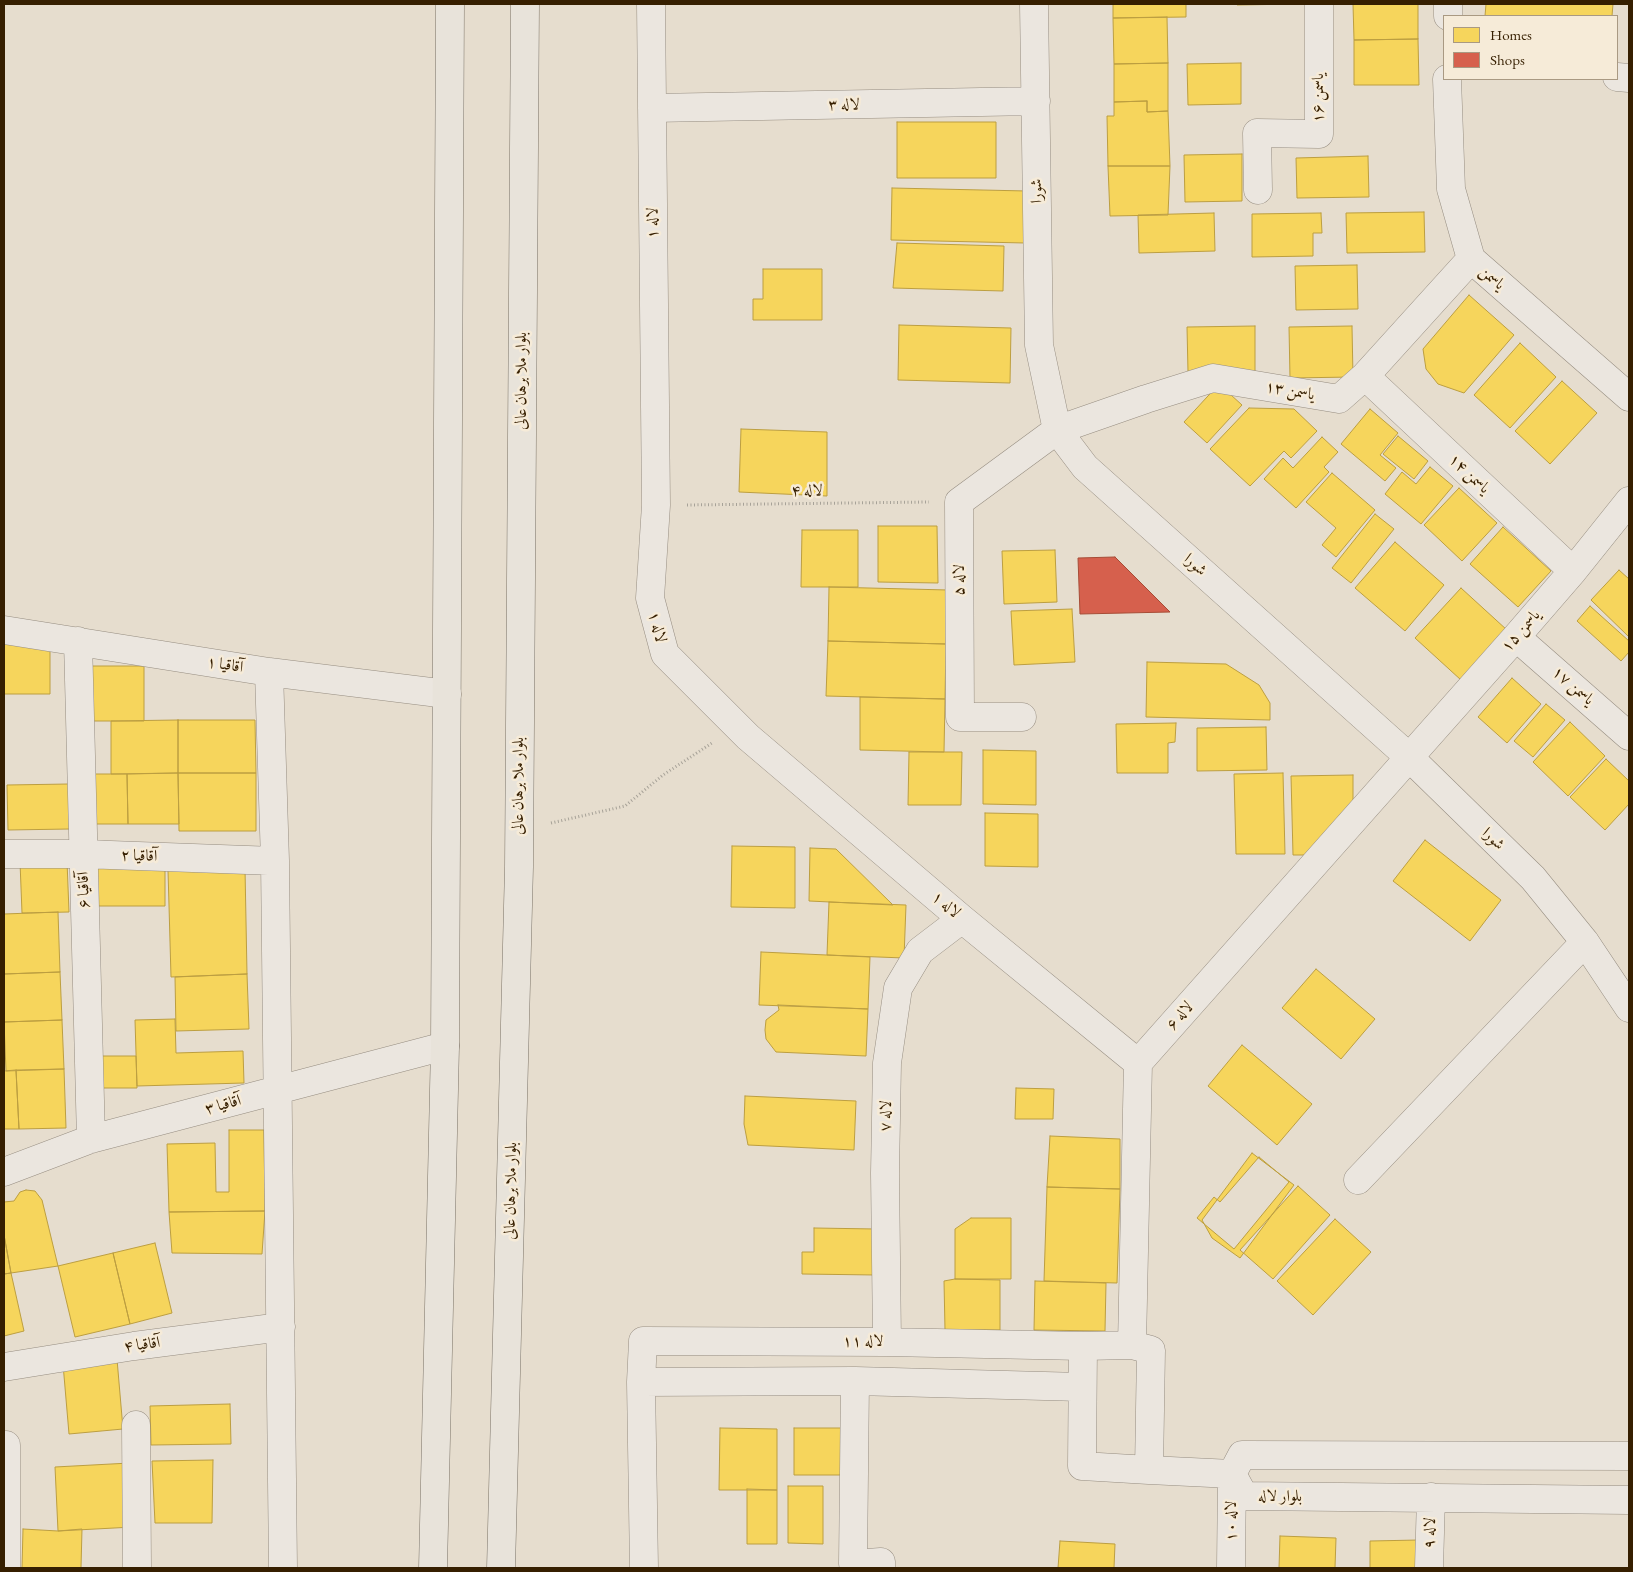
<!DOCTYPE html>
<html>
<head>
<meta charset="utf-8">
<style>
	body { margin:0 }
	#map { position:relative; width:1633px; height:1572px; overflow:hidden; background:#e6ddce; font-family:"EB Garamond",serif }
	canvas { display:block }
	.frame { position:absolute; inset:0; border:5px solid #361f00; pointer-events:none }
	.legend { position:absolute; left:1443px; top:15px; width:175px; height:65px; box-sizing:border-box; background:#f6ebd8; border:1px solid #a99982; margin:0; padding:6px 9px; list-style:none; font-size:15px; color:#361f00 }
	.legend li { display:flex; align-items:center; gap:10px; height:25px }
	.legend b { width:25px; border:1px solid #a99982 }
</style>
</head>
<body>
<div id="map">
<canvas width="1633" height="1572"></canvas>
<div class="frame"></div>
<ul class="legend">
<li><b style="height:14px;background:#f6d55c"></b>Homes</li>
<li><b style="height:14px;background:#d6604d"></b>Shops</li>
</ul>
</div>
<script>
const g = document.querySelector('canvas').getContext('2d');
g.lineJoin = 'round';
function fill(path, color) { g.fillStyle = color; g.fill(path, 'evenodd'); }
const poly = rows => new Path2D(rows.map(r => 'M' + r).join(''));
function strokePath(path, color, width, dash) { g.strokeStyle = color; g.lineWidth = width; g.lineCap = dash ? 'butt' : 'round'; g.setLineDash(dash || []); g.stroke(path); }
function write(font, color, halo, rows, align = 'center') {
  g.font = font + ' "EB Garamond",Amiri,serif'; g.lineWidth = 5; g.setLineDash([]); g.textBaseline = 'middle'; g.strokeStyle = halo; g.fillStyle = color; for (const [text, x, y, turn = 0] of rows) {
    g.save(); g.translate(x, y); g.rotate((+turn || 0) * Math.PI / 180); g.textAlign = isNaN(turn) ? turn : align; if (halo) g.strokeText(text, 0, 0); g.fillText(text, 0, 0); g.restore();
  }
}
const homes = poly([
	[1113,4,1186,4,1186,17,1113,18,1113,4],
	[1237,4,1297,4,1237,5,1237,4],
	[1353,4,1418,4,1418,39,1354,40,1353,4],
	[1486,4,1613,4,1612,16,1485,16,1486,4],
	[1167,17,1168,63,1114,64,1113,18,1167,17],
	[1418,39,1419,85,1354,85,1354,40,1418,39],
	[1168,63,1168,111,1147,112,1147,101,1114,102,1114,64,1168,63],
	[1241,63,1241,104,1188,105,1187,64,1241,63],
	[1147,101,1147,112,1168,111,1170,166,1108,166,1107,116,1114,116,1114,102,1147,101],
	[897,122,996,122,996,178,897,178,897,122],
	[1242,154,1242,201,1185,202,1184,155,1242,154],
	[1368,156,1369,197,1297,198,1296,158,1368,156],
	[1108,166,1170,166,1168,215,1110,216,1108,166],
	[892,188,1027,191,1025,243,891,240,892,188],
	[1424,212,1425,252,1347,253,1346,213,1424,212],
	[1214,213,1215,251,1139,253,1138,215,1214,213],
	[1321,213,1322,233,1313,233,1313,256,1252,257,1252,214,1321,213],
	[897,243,1004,246,1003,291,893,288,897,243],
	[1357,265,1358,309,1296,310,1295,266,1357,265],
	[763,269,822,269,822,320,753,320,753,299,763,299,763,269],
	[1469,295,1514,335,1464,393,1438,384,1426,369,1423,349,1469,295],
	[899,325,1011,328,1010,383,898,380,899,325],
	[1255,326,1255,371,1188,372,1187,327,1255,326],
	[1352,326,1353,377,1290,378,1289,327,1352,326],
	[1520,343,1556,377,1510,428,1474,395,1520,343],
	[1562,381,1597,413,1550,464,1515,431,1562,381],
	[1219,384,1242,405,1207,443,1184,422,1219,384],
	[1249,408,1294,409,1317,431,1291,458,1284,451,1250,486,1210,449,1249,408],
	[1370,409,1398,433,1380,455,1396,468,1385,481,1341,444,1370,409],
	[741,429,827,432,827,496,739,492,741,429],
	[1398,436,1428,461,1414,479,1383,454,1398,436],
	[1322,437,1338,452,1324,467,1329,472,1296,508,1264,479,1283,458,1293,468,1322,437],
	[1430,467,1453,486,1421,524,1385,494,1402,472,1416,484,1430,467],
	[1332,473,1375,510,1336,557,1322,545,1336,528,1306,502,1332,473],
	[1459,488,1497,523,1462,561,1424,525,1459,488],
	[1375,514,1394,529,1351,583,1332,568,1375,514],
	[878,526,937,526,938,583,878,582,878,526],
	[1503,527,1551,571,1518,607,1470,564,1503,527],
	[802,530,858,530,858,587,801,587,802,530],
	[1395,542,1444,585,1405,631,1355,588,1395,542],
	[1055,550,1057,602,1004,604,1002,551,1055,550],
	[1619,570,1629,579,1629,637,1591,600,1619,570],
	[829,587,948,590,946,644,828,641,829,587],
	[1461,588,1507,630,1461,680,1415,638,1461,588],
	[1590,606,1629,641,1629,652,1621,661,1577,621,1590,606],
	[1072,609,1075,662,1014,665,1011,611,1072,609],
	[4,641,50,641,50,694,4,694,4,641],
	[828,641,946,644,945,699,826,696,828,641],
	[1147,662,1226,664,1259,685,1270,703,1270,720,1146,717,1147,662],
	[91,666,144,666,144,721,92,721,91,666],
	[1512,678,1541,704,1507,743,1478,717,1512,678],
	[860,697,945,699,944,752,860,750,860,697],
	[1546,704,1565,720,1533,757,1514,741,1546,704],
	[178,720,255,720,256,773,178,773,178,720],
	[178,720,178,773,111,774,111,721,178,720],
	[1570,722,1605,756,1568,796,1533,762,1570,722],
	[1176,723,1175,742,1168,743,1168,773,1117,773,1116,724,1176,723],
	[1266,727,1267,770,1197,771,1197,728,1266,727],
	[983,750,1036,751,1036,805,983,804,983,750],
	[909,752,962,752,961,805,908,805,909,752],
	[1606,759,1629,781,1629,804,1605,830,1570,797,1606,759],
	[178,773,179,824,128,824,127,774,178,773],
	[178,773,256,773,256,831,179,831,178,773],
	[1283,773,1285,854,1236,854,1234,774,1283,773],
	[90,774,127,774,128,824,90,824,90,774],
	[1353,775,1353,808,1310,855,1293,855,1291,776,1353,775],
	[69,784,70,829,8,830,7,785,69,784],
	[985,813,1038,814,1038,867,985,866,985,813],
	[1425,840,1501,900,1470,941,1393,881,1425,840],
	[732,846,795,847,795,908,731,907,732,846],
	[810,848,836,849,893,905,809,901,810,848],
	[67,861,69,912,22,913,20,862,67,861],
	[94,861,165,861,165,906,94,906,94,861],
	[245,868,247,974,171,977,168,870,245,868],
	[829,902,906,905,904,958,827,955,829,902],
	[58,912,60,972,4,974,4,914,58,912],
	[761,952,870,957,868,1009,759,1005,761,952],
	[1316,969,1375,1019,1341,1059,1282,1008,1316,969],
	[60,972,62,1020,4,1022,4,974,60,972],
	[247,974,249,1029,176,1031,175,977,247,974],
	[778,1005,868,1009,866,1056,776,1052,766,1039,765,1030,766,1020,779,1010,778,1005],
	[175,1019,176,1053,243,1051,244,1083,137,1086,135,1020,175,1019],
	[62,1020,64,1069,6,1071,4,1022,62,1020],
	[1242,1045,1312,1104,1277,1145,1208,1086,1242,1045],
	[94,1056,136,1056,137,1088,95,1088,94,1056],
	[64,1069,66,1128,19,1129,16,1070,64,1069],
	[16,1070,19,1129,4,1129,4,1071,16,1070],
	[1016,1088,1054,1089,1053,1119,1015,1119,1016,1088],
	[745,1096,856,1101,854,1150,748,1145,744,1124,745,1096],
	[229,1130,264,1130,265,1211,169,1212,167,1144,215,1143,216,1192,229,1192,229,1130],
	[1050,1136,1120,1139,1120,1189,1047,1187,1050,1136],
	[1252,1153,1294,1185,1240,1258,1212,1238,1202,1220,1252,1153],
	[1259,1157,1289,1182,1234,1249,1197,1218,1214,1197,1220,1202,1259,1157],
	[1298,1186,1330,1215,1273,1279,1240,1250,1298,1186],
	[1047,1187,1120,1189,1117,1283,1044,1281,1047,1187],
	[26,1190,35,1191,42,1200,58,1266,11,1273,4,1235,4,1202,14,1201,20,1192,26,1190],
	[265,1211,262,1254,172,1253,169,1212,265,1211],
	[971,1218,1011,1218,1011,1279,955,1279,955,1229,971,1218],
	[1335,1219,1371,1252,1313,1315,1277,1281,1335,1219],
	[814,1228,876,1229,875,1275,802,1274,802,1252,814,1252,814,1228],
	[4,1235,11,1273,4,1274,4,1235],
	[155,1243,172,1313,130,1324,113,1253,155,1243],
	[113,1253,130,1324,75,1337,58,1266,113,1253],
	[11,1273,24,1331,4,1336,4,1274,11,1273],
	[955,1279,1000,1280,1000,1330,945,1330,944,1281,955,1279],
	[1035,1281,1106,1283,1105,1331,1034,1330,1035,1281],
	[117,1359,123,1429,69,1434,63,1364,117,1359],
	[230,1404,231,1444,151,1445,150,1406,230,1404],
	[720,1428,777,1429,777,1490,719,1490,720,1428],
	[794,1428,849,1428,849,1475,794,1475,794,1428],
	[213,1460,212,1523,155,1523,152,1461,213,1460],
	[130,1463,133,1527,58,1531,55,1467,130,1463],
	[788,1486,823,1486,823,1544,788,1543,788,1486],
	[747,1489,777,1490,777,1544,747,1544,747,1489],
	[23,1529,58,1531,82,1529,81,1568,22,1568,23,1529],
	[1280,1536,1336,1538,1335,1568,1279,1568,1280,1536],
	[1419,1540,1420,1568,1370,1568,1370,1541,1419,1540],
	[1060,1541,1115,1544,1114,1568,1058,1568,1060,1541]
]);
fill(homes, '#f6d55c');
strokePath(homes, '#bc9e40', 1);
const shops = poly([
	[1115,557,1170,612,1080,614,1078,558,1115,557]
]);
fill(shops, '#d6604d');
strokePath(shops, '#a64c36', 1);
const minor = poly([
	[651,4,656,505,650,598,665,654,748,737,962,919,1138,1063],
	[1034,4,1039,345,1057,430,1085,467,1409,757,1533,878,1585,942,1629,1008],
	[1448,16,1448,4],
	[1617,77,1629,78],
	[1447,79,1451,189,1471,259,1629,397],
	[652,108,1036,101],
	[1258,190,1257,133,1319,134,1319,4],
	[1365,376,1573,571],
	[4,630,269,672,447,694],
	[1516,637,1629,736],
	[78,641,91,1139],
	[269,672,275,861,283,1568],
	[1022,717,960,717,959,502,1057,430,1146,399,1213,378,1339,399,1365,376,1471,259],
	[4,854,83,854,275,861],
	[4,1172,91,1139,445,1046],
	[1358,1180,1585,942],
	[887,1342,885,1173,887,1063,898,988,920,951,962,919],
	[1132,1345,1138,1063,1516,637,1573,571,1629,501],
	[1132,1345,1151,1350,1149,1470,1082,1466,1083,1346,1132,1345],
	[4,1367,134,1346,281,1327],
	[855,1381,853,1564,881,1562,881,1568],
	[641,1382,855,1381,1082,1387],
	[136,1425,137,1568],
	[6,1445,6,1568],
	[1149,1470,1232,1474],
	[1232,1474,1244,1496,1629,1500],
	[644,1568,641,1382,643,1341,887,1342,1083,1346],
	[1231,1568,1232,1474,1242,1455,1629,1456],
	[1429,1568,1431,1497]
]);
const major = poly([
	[433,1568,445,1046,450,4],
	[501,1568,519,867,525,4]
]);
strokePath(minor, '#968d81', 29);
strokePath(major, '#7b7367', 29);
strokePath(poly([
	[687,505,929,502],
	[551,823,625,806,663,775,712,743]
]), '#a7a298', 3, [1, 2.5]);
strokePath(minor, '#ebe6df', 28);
strokePath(major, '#e8e3da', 28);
write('16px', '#361f00', '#f6ebd8', [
	["یاسمن ۱۶",1319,98,-90],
	["لاله ۳",844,105,-1],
	["شورا",1037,191,-91],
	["لاله ۱",653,223,-91],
	["یاسمن",1492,278,41],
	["بلوار ملا برهان عالی",522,381,-90],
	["یاسمن ۱۳",1290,391,10],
	["یاسمن ۱۴",1469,474,43],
	["لاله ۴",807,491,-1],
	["شورا",1195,565,42],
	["لاله ۵",960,580,-90],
	["لاله ۱",657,627,75],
	["یاسمن ۱۵",1521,631,-49],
	["آقاقیا ۱",225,665,9],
	["یاسمن ۱۷",1573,686,41],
	["بلوار ملا برهان عالی",519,786,-90],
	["شورا",1493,839,44],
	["آقاقیا ۲",139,856,2],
	["آقاقیا ۶",84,890,-92],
	["لاله ۱",946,905,40],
	["لاله ۶",1180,1016,-49],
	["آقاقیا ۳",223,1105,-15],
	["لاله ۷",886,1116,-89],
	["بلوار ملا برهان عالی",511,1191,-89],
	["لاله ۱۱",863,1342],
	["آقاقیا ۴",142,1345,-8],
	["بلوار لاله",1280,1497],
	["لاله ۱۰",1232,1521,-90],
	["لاله ۹",1430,1533,-89]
]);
</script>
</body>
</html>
